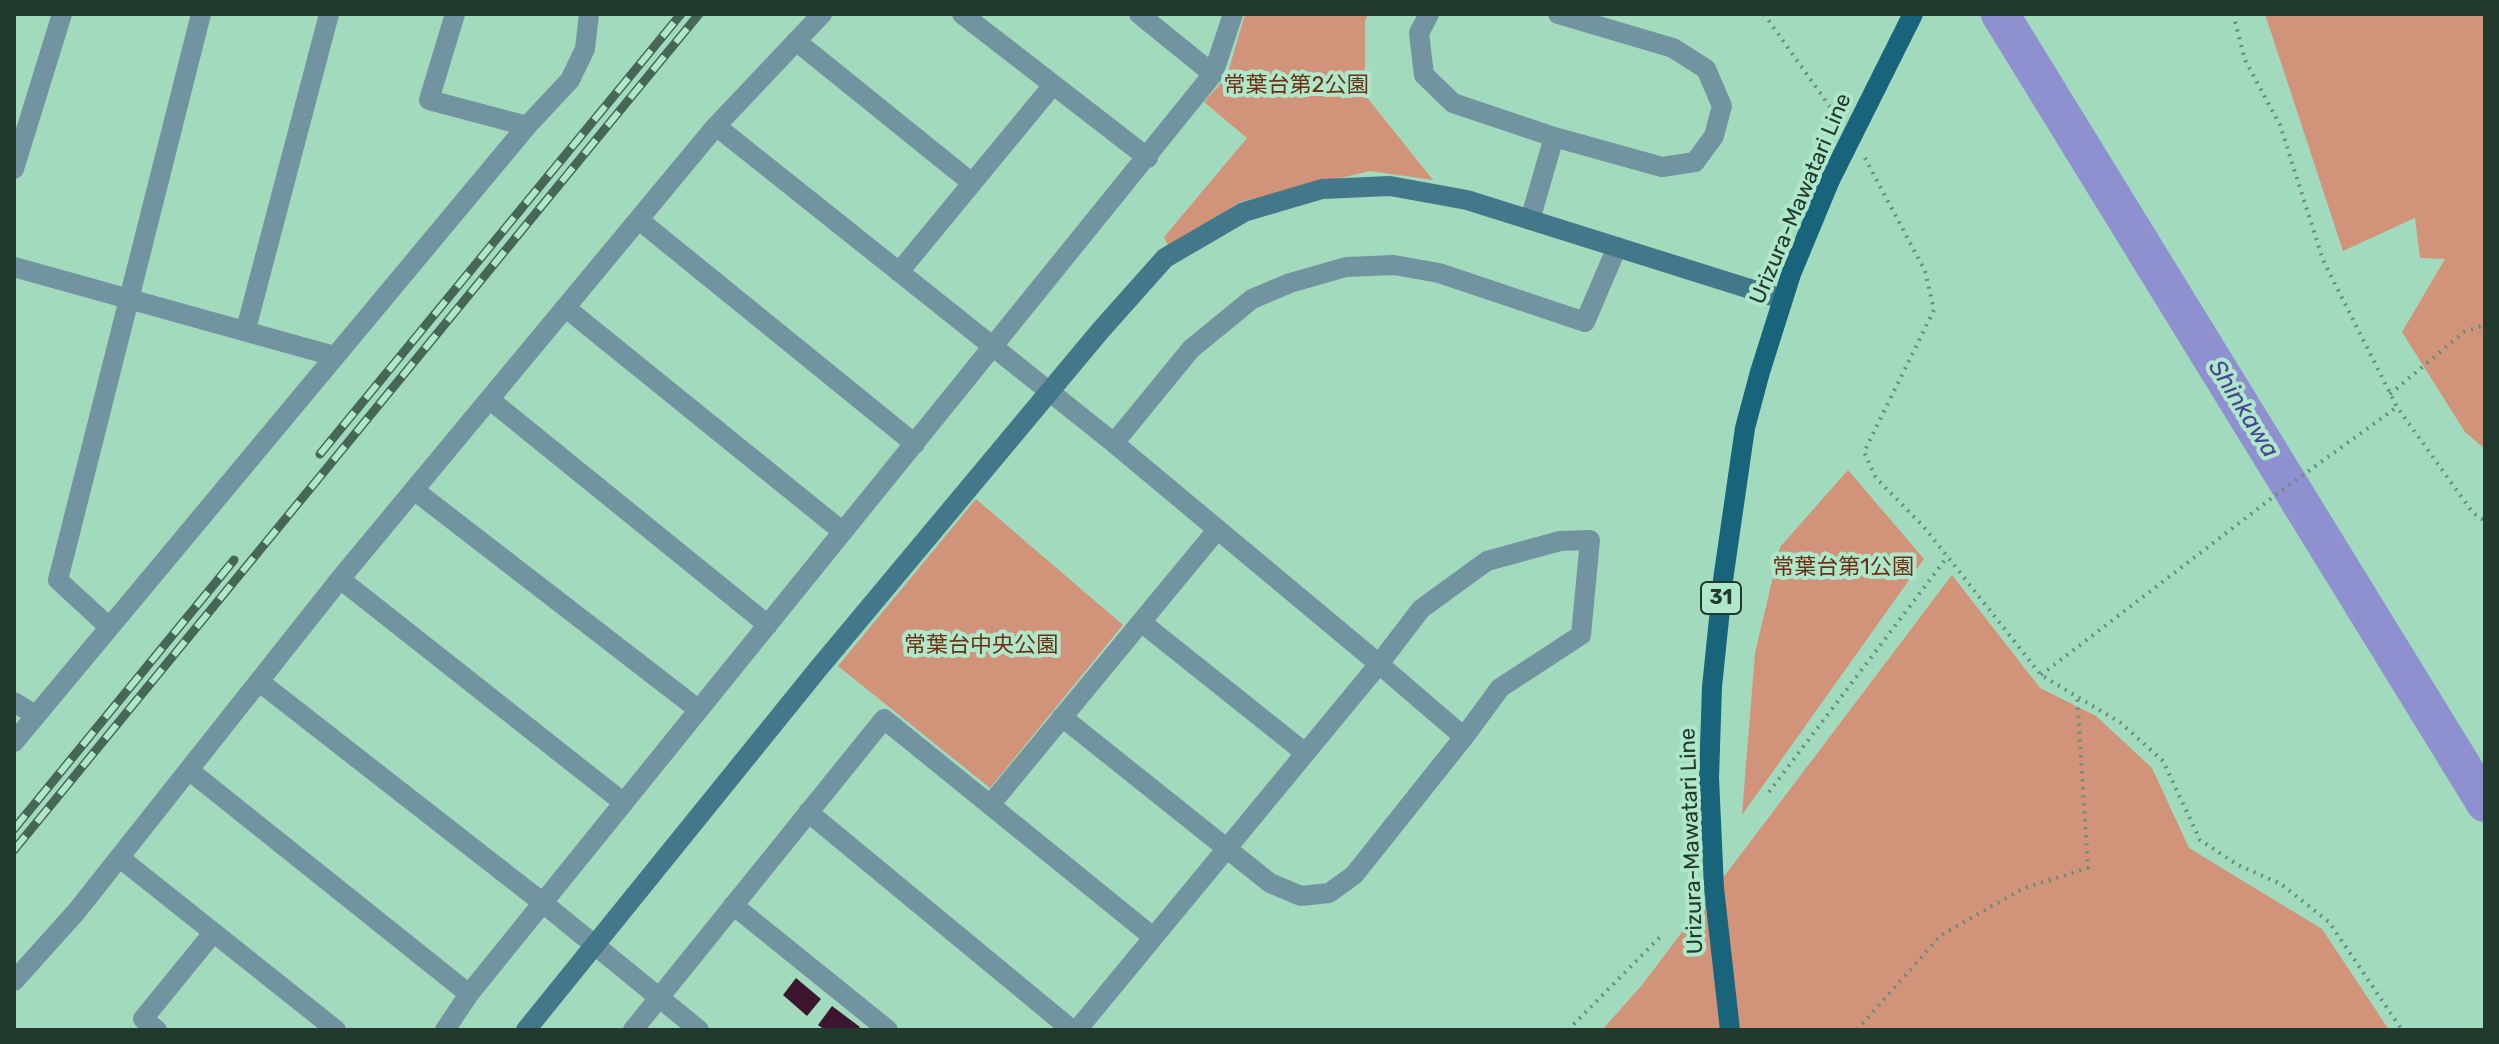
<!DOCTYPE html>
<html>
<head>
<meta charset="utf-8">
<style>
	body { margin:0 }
	#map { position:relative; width:2499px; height:1044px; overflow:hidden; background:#a2dabe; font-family:Rubik,sans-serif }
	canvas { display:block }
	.frame { position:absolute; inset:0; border:16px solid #22392e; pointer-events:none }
</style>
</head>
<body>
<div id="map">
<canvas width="2499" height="1044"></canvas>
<div class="frame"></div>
</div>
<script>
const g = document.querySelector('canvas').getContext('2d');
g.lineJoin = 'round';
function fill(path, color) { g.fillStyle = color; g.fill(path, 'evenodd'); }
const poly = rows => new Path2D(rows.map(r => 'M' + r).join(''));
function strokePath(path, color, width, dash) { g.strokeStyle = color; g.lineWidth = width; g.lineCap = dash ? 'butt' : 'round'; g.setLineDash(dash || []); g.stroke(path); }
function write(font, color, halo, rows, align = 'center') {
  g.font = font + ' Rubik,"Noto Sans JP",sans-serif'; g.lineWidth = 8; g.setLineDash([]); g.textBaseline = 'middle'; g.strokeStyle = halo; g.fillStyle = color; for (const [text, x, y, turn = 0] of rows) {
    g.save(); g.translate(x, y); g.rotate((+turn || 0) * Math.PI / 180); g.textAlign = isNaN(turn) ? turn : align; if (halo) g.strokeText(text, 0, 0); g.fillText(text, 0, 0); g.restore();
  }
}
fill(poly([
	[1245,14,1368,14,1365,21,1365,95,1433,180,1370,171,1240,202,1169,247,1164,237,1247,138,1204,102,1227,76],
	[2265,14,2485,14,2485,449,2465,432,2402,332,2445,259,2420,258,2415,218,2343,251],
	[1848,470,1924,559,1742,815,1755,653,1780,547],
	[976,499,1123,625,990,788,838,666],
	[1952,575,2040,688,2096,716,2152,768,2189,848,2322,929,2389,1030,1602,1030,1642,985]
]), '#d1947b');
strokePath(poly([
	[2000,14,2485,803]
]), '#8f90cf', 38);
fill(poly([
	[796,978,821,999,807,1016,783,995],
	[832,1006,860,1027,858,1030,825,1030,818,1025]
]), '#3c162f');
strokePath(poly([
	[1764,14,1838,118],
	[2233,14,2245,60,2280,125,2323,260,2397,407,2473,513,2485,521],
	[1865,158,1925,271,1934,310,1864,452,1876,478,1924,527,2041,675,2121,723,2163,761,2200,840,2238,865,2281,884,2329,922,2402,1030],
	[2390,394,2464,332,2485,325],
	[2041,675,2281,491,2397,407],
	[1769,792,1948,556],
	[1568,1030,1660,937],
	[1857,1030,1941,935,2024,888,2088,868,2077,694]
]), '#658d7a', 4, [2, 6]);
strokePath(poly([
	[455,14,429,100,527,126],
	[962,14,1148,158],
	[1429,14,1419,33,1424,75,1453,103,1554,137,1662,167,1695,162,1714,136,1722,106,1706,69,1673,48,1558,14],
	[796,41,972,183],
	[1213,74,1233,14],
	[716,126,1114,443,1379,664,1077,1030],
	[14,169,62,14],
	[639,220,915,444],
	[1530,220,1554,137],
	[14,267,334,356],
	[899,272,1053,85],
	[566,308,843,532],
	[246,329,329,14],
	[489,399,768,625],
	[1114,443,1191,349,1252,299,1290,283,1346,267,1394,265,1439,273,1585,322,1617,247],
	[414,490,699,710],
	[340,579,624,803],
	[1141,622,1304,752],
	[109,627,58,580,201,14],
	[261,683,543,903,699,1030],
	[14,702,35,715],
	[1062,717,1270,883,1301,896,1329,893,1354,875,1464,737,1379,664,1421,609,1487,561,1560,541,1590,540,1581,635,1500,688,1464,737],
	[14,742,527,126,570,80,585,49,589,14],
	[190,771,469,994],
	[990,805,1217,530],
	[808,812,1072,1030],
	[120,858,336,1030],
	[733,905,888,1030],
	[14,981,76,912,340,579,716,126,822,14],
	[157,1030,143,1019,213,933],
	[445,1030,469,994,1213,74,1139,14],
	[633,1030,884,719,1153,937]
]), '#7294a0', 20);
strokePath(poly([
	[526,1030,818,669,1100,331,1165,258,1244,212,1322,189,1390,186,1467,200,1782,299]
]), '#43788a', 20);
strokePath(poly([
	[1730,1030,1714,888,1709,778,1712,687,1723,580,1745,428,1760,372,1791,274,1830,180]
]), '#18647a', 20);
const rail = poly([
	[320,454,681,14],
	[14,829,234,560],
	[14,850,699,14]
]);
strokePath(rail, '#466656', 9);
strokePath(rail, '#afe7cb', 6, [18]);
strokePath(poly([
	[1830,180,1913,14]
]), '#18647a', 20);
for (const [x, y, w] of [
	[1721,598,40]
]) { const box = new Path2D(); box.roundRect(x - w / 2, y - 16, w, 32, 6); g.fillStyle = '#afe7cb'; g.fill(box); strokePath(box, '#22392e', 2); }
write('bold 20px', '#22392e', null, [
	["31",1721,598]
]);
write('22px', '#6f2f13', '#afe7cb', [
	["常葉台第2公園",1296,86],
	["常葉台第1公園",1843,568],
	["常葉台中央公園",981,646]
]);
write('22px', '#22392e', '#afe7cb', [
	["Urizura-Mawatari Line",1801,199,-67],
	["Urizura-Mawatari Line",1692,841,-92]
]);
write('italic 24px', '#494592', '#afe7cb', [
	["Shinkawa",2243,409,58]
]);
</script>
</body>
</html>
